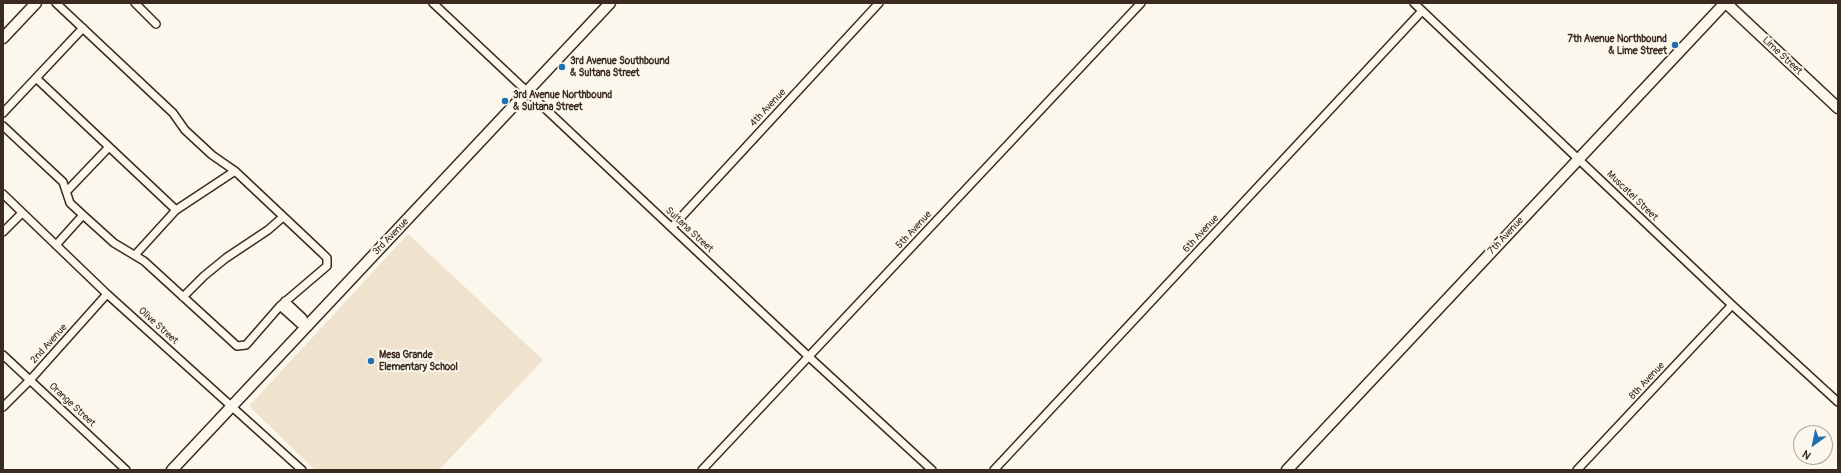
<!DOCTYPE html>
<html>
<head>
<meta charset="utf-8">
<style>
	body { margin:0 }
	#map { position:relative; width:1841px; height:473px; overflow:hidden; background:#fbf7ec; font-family:Pangolin,sans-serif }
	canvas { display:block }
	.frame { position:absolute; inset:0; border:4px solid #3b2a1e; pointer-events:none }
	.north { position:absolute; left:1793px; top:425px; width:40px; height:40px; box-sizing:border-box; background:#fbf7ec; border:1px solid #aea59a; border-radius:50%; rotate:213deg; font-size:11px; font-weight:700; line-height:16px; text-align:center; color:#3b2a1e }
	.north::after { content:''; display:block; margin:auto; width:14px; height:18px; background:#1f6fb2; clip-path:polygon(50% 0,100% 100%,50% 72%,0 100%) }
</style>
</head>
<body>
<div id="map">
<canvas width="1841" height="473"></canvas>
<div class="frame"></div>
<div class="north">N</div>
</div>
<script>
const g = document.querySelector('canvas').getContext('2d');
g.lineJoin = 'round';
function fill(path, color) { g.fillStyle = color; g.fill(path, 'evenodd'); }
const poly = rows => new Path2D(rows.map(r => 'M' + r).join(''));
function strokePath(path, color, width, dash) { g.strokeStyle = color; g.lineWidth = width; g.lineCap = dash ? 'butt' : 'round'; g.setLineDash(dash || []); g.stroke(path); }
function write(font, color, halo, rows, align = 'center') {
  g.font = font + ' Pangolin,sans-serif'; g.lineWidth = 4; g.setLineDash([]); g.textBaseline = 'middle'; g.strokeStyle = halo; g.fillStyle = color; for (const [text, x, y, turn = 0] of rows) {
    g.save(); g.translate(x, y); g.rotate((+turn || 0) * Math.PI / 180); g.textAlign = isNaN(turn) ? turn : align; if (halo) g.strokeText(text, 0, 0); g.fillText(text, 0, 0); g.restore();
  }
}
fill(poly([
	[408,234,543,360,439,470,315,470,249,406]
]), '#f0e3ce');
const street = poly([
	[135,3,156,24],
	[433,3,808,356,932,470],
	[1414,3,1732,305,1838,402],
	[36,78,176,210],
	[3,113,83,28],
	[3,126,63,182,70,203,83,215,114,243,144,261,237,346,246,345,280,306,327,266,327,258,322,253,235,171,212,155,185,130,173,113,56,3],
	[67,191,109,147],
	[3,194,107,294,302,470],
	[672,227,879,3],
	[3,232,22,213],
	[56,245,83,215],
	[135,255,176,210,235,171],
	[183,297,204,276,226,258,268,230,283,217],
	[285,301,303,318,306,326],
	[280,306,300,324,306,326],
	[3,355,126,470],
	[3,407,31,379,107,294],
	[702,470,1141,3],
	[994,470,1422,11],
	[1577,470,1732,305]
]);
const secondary = poly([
	[1726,3,1838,108],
	[3,38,36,3],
	[172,470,610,3],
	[1287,470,1725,3]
]);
strokePath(street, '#3b2a1e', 10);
strokePath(secondary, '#3b2a1e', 13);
strokePath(street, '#fbf7ec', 7);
strokePath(secondary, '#fbf7ec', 10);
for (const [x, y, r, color] of [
	[1675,45,4,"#1f6fb2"],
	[562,67,4,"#1f6fb2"],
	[505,101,4,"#1f6fb2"],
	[371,361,4,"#1f6fb2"]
]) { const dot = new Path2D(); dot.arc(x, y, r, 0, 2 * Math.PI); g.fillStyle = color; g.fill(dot); strokePath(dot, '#fbf7ec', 1.5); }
write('bold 10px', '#3b2a1e', '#fbf7ec', [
	["7th Avenue Northbound",1667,39,"right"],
	["& Lime Street",1667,51,"right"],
	["3rd Avenue Southbound",570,61],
	["& Sultana Street",570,73],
	["3rd Avenue Northbound",513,95],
	["& Sultana Street",513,107],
	["Mesa Grande",379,355],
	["Elementary School",379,367]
], 'left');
write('10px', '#3b2a1e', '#fbf7ec', [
	["Lime Street",1782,56,43],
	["4th Avenue",768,108,-47],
	["Muscatel Street",1632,196,44],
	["Sultana Street",689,230,43],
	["5th Avenue",914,230,-47],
	["6th Avenue",1201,234,-47],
	["7th Avenue",1506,236,-47],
	["3rd Avenue",391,237,-46],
	["Olive Street",158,326,42],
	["2nd Avenue",49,344,-48],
	["8th Avenue",1647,381,-47],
	["Orange Street",72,405,43]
]);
</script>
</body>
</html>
